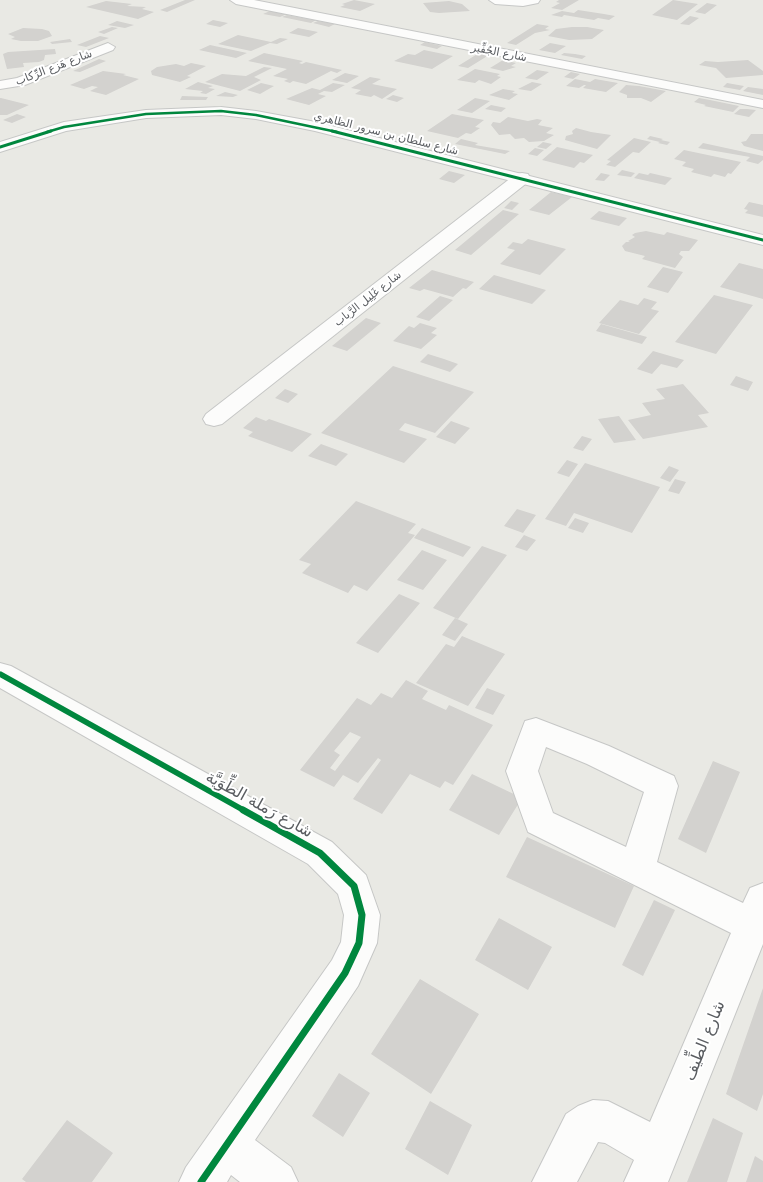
<!DOCTYPE html>
<html>
<head>
<meta charset="utf-8">
<style>
	body { margin:0 }
	canvas { display:block; background:#e9e9e4 }
</style>
</head>
<body>
<canvas width="763" height="1182"></canvas>
<script>
const g = document.querySelector('canvas').getContext('2d');
g.lineJoin = 'round';
function fill(path, color) { g.fillStyle = color; g.fill(path, 'evenodd'); }
const poly = rows => new Path2D(rows.map(r => 'M' + r).join(''));
function strokePath(path, color, width, dash) { g.strokeStyle = color; g.lineWidth = width; g.lineCap = dash ? 'butt' : 'round'; g.setLineDash(dash || []); g.stroke(path); }
function write(font, color, halo, rows, align = 'center') {
  g.font = font + ' "DejaVu Sans","Noto Sans Arabic",sans-serif'; g.lineWidth = 4; g.setLineDash([]); g.textBaseline = 'middle'; g.strokeStyle = halo; g.fillStyle = color; for (const [text, x, y, turn = 0] of rows) {
    g.save(); g.translate(x, y); g.rotate((+turn || 0) * Math.PI / 180); g.textAlign = isNaN(turn) ? turn : align; if (halo) g.strokeText(text, 0, 0); g.fillText(text, 0, 0); g.restore();
  }
}
fill(poly([
	[185,0,195,0,167,12,160,10],
	[354,0,375,4,360,11,340,7,345,5,342,4],
	[559,0,579,0,562,10,551,8,560,3,556,2],
	[673,0,698,4,677,20,652,15],
	[106,1,132,4,127,6,146,7,142,9,154,12,138,19,86,7],
	[449,1,462,4,470,11,439,13,430,12,423,3],
	[707,3,717,5,705,14,695,12],
	[578,10,604,14,615,16,609,20,598,18,594,20,564,15,562,17,551,15,562,11,574,13],
	[270,11,287,14,280,17,263,14],
	[287,15,308,19,316,20,311,23,282,17],
	[690,16,699,18,689,25,680,24],
	[213,20,228,23,220,27,206,24],
	[117,21,134,25,125,28,108,25],
	[318,21,335,24,329,27,313,23],
	[537,24,549,26,545,29,550,30,535,33,516,45,507,43],
	[112,27,118,28,104,34,98,32],
	[572,27,587,27,604,30,592,39,569,40,548,36,556,29],
	[23,28,42,29,49,31,52,36,38,41,21,41,11,39,15,37,8,34],
	[298,28,318,32,309,37,289,33],
	[238,35,271,42,280,38,288,39,277,44,270,43,251,51,218,44],
	[100,36,109,38,86,47,77,45],
	[70,39,72,42,52,44,50,42],
	[425,42,433,44,442,46,437,49,420,45],
	[550,43,566,46,555,53,539,50],
	[210,45,247,53,236,58,199,50],
	[55,49,56,54,45,55,44,60,39,62,23,63,24,67,7,69,3,54,8,52],
	[424,50,453,56,432,69,394,61,408,54,415,55],
	[264,53,303,61,299,63,302,64,306,62,342,70,337,73,331,71,306,84,293,81,290,83,284,81,288,79,273,76,287,69,248,61],
	[479,53,489,55,468,68,458,66],
	[564,53,575,54,586,56,582,59,561,55],
	[99,59,106,61,80,72,73,71],
	[503,60,516,63,511,66,516,67,503,71,490,68],
	[748,60,763,71,763,75,726,78,716,68,699,65,705,61,718,62],
	[191,63,206,66,187,76,191,77,180,82,152,75,151,71,157,67,176,64,184,66],
	[264,67,272,68,254,77,261,80,240,91,205,82,222,74,246,76],
	[475,69,500,74,497,76,501,77,491,84,479,80,475,83,457,80],
	[537,70,549,72,537,80,525,78],
	[103,71,126,74,123,75,139,79,106,95,90,91,98,87,92,86,84,89,70,85],
	[571,72,580,74,573,79,564,77],
	[345,73,359,76,347,83,332,80],
	[370,77,381,79,372,84,397,89,382,99,374,95,371,97,355,94,361,90,351,88],
	[575,79,590,82,595,79,618,83,606,92,583,88,586,85,584,85,579,88,566,86],
	[198,82,213,86,208,88,215,89,206,94,200,93,203,91,185,89],
	[532,82,542,84,531,91,518,89],
	[261,83,274,86,260,94,247,90],
	[333,83,345,85,332,92,324,91,318,94,326,96,309,105,286,99,312,88,320,90],
	[727,83,744,86,740,90,723,87],
	[626,85,639,86,666,91,651,102,641,98,627,98,627,95,619,92],
	[748,87,763,89,763,95,743,91],
	[503,89,515,91,512,93,518,94,509,100,489,95],
	[225,92,238,95,233,97,216,96],
	[393,95,404,98,397,102,386,99],
	[182,96,208,97,206,100,180,100],
	[0,98,1,98,29,105,7,115,0,115],
	[475,98,490,101,472,113,457,110],
	[699,98,710,100,739,106,733,112,704,106,706,105,694,102],
	[491,105,506,108,501,112,485,109],
	[740,109,747,109,756,110,749,117,734,114],
	[17,114,26,117,12,123,3,120],
	[452,114,484,120,475,127,480,128,471,134,466,133,458,138,427,131],
	[508,117,528,121,537,119,542,120,538,125,553,128,546,133,554,135,544,141,529,142,524,138,515,139,510,134,499,135,491,125,493,122,500,123],
	[576,128,591,132,611,135,597,149,565,140,566,136,573,134,572,131],
	[751,134,763,134,763,151,744,146,741,142,746,141],
	[650,136,663,139,661,140,670,142,667,145,658,143,660,142,647,139],
	[634,138,651,142,639,153,633,152,615,167,606,165,611,161,607,160],
	[461,139,478,143,475,145,510,151,505,154,455,144],
	[543,142,552,144,546,149,537,147],
	[703,143,763,156,763,160,758,164,746,161,750,157,698,148],
	[557,147,593,155,584,163,580,162,574,168,542,160],
	[535,148,544,150,537,156,528,154],
	[684,150,741,162,731,174,728,173,725,177,714,174,711,177,691,172,694,169,682,166,686,162,674,159],
	[622,170,635,173,631,177,617,175],
	[449,171,465,175,454,183,439,179],
	[601,173,610,175,604,181,595,180],
	[639,173,648,175,650,173,672,178,665,185,634,178],
	[551,192,572,197,549,215,529,210],
	[511,201,519,203,512,210,504,208],
	[749,202,763,205,763,217,745,213,748,210,744,209],
	[503,210,519,214,471,255,455,250],
	[599,211,627,218,619,226,590,219],
	[646,231,664,235,667,232,698,240,689,251,681,251,679,254,683,257,675,268,642,259,645,256,625,251,622,246,626,242,630,242,628,241,635,237,632,235,635,233],
	[528,239,566,249,540,275,500,264,515,250,507,248,513,242,522,244],
	[739,263,763,269,763,299,720,287],
	[663,267,683,272,668,293,647,287],
	[432,270,474,282,466,289,463,288,453,297,424,289,420,291,409,288],
	[494,275,546,290,532,304,479,289],
	[714,295,753,305,716,354,675,342],
	[440,296,453,300,429,321,416,317],
	[644,298,657,302,651,309,659,311,639,334,599,323,620,300,638,305],
	[366,318,381,323,347,351,332,346],
	[420,323,437,328,431,333,437,335,421,349,393,341,409,326,414,328],
	[601,324,647,337,642,344,596,331],
	[653,351,684,360,677,368,661,364,652,374,637,369],
	[428,354,444,359,458,364,450,372,420,362],
	[393,366,474,392,435,433,405,423,399,430,427,439,404,463,321,433],
	[736,376,753,382,748,391,730,385],
	[683,384,709,413,698,415,708,427,643,439,628,420,651,415,642,403,665,399,656,389],
	[285,389,298,394,288,403,275,398],
	[619,416,636,440,614,443,598,419],
	[256,417,266,421,269,419,312,434,292,452,248,436,253,432,243,428],
	[451,421,470,428,455,444,436,437],
	[582,436,592,439,583,451,573,448],
	[321,444,348,454,336,466,308,456],
	[567,460,578,464,569,477,557,473],
	[585,463,660,487,632,533,574,513,566,526,545,519],
	[669,466,679,470,670,482,660,478],
	[675,479,686,482,679,494,668,491],
	[356,501,416,524,408,533,415,535,367,591,354,585,348,593,302,573,311,564,299,560],
	[517,509,536,515,523,533,504,526],
	[575,518,589,523,583,533,568,528],
	[422,528,471,547,463,557,414,538],
	[524,535,536,540,527,551,515,547],
	[482,546,507,555,458,619,433,608],
	[422,550,447,560,423,590,397,580],
	[399,594,420,603,378,653,356,643],
	[455,618,468,624,455,641,442,635],
	[462,636,505,654,468,706,416,683,446,644,454,647],
	[406,680,428,691,422,699,446,710,449,705,493,725,453,785,445,781,440,788,410,774,382,814,353,799,381,760,378,758,358,783,343,775,334,787,300,770,357,698,371,705,381,693,392,698],
	[350,732,361,737,335,771,330,768,340,755,334,751],
	[487,688,505,695,493,715,475,708],
	[713,761,740,772,706,853,678,839],
	[472,774,522,798,499,835,449,810],
	[527,837,634,886,615,928,506,877],
	[654,900,675,910,643,976,622,965],
	[499,918,552,947,528,990,475,960],
	[420,979,479,1014,431,1094,371,1054],
	[763,988,763,1094,757,1111,726,1094],
	[339,1073,370,1093,343,1137,312,1116],
	[430,1101,472,1125,448,1175,405,1149],
	[713,1118,743,1133,727,1182,687,1182],
	[67,1120,113,1153,92,1182,26,1182,22,1179],
	[755,1156,763,1161,763,1182,746,1182]
]), '#d3d2cf');
const minor = poly([
	[230,0,254,0,763,100,763,108,236,4,230,0],
	[489,0,540,0,538,3,523,6,495,4,489,0],
	[108,43,115,47,113,50,25,85,0,89,0,81,17,78,108,43],
	[522,173,528,174,530,178,528,182,222,424,214,426,206,424,203,419,206,414,516,174,522,173],
	[0,663,11,666,332,842,366,875,380,915,377,943,358,986,255,1140,291,1167,298,1182,240,1182,231,1175,227,1182,179,1182,186,1167,332,960,341,942,344,915,338,894,308,864,0,688,0,663],
	[536,718,609,746,674,776,678,786,657,862,743,903,750,888,763,883,763,944,668,1182,624,1182,634,1160,605,1143,598,1142,577,1182,532,1182,566,1114,578,1106,593,1100,608,1101,650,1122,731,933,528,832,506,771,525,721,536,718],
	[546,747,587,764,644,792,626,847,553,813,538,771,546,747]
]);
const tertiary = poly([
	[221,107,256,111,316,122,763,235,763,245,315,131,256,119,221,115,146,118,66,131,0,152,0,142,64,122,146,110,221,107]
]);
strokePath(minor, '#c6c7c6', 2);
strokePath(tertiary, '#c6c7c6', 2);
fill(minor, '#fcfcfb');
fill(tertiary, '#fcfcfb');
strokePath(poly([
	[47,132,64,127,146,114,221,111,256,115,337,132]
]), '#00873e', 2.5);
strokePath(poly([
	[332,131,763,240],
	[0,147,51,131]
]), '#00873e', 3);
strokePath(poly([
	[0,674,245,811]
]), '#00873e', 5.5);
strokePath(poly([
	[201,1182,345,973,359,943,362,915,354,886,320,853,243,810]
]), '#00873e', 7);
write('11px', '#5a5d61', '#fff', [
	["شارع الجُفِّير",499,53,11],
	["شارع هَزع الرِّكاب",54,68,-21],
	["شارع سلطان بن سرور الظاهري",386,134,14],
	["شارع غَلِيل الرَّباب",368,299,-38]
]);
write('16px', '#5a5d61', '#fff', [
	["شارع رَملة الطِّوَيَّة",259,805,29],
	["شارع الطِّيف",705,1041,-68]
]);
</script>
</body>
</html>
